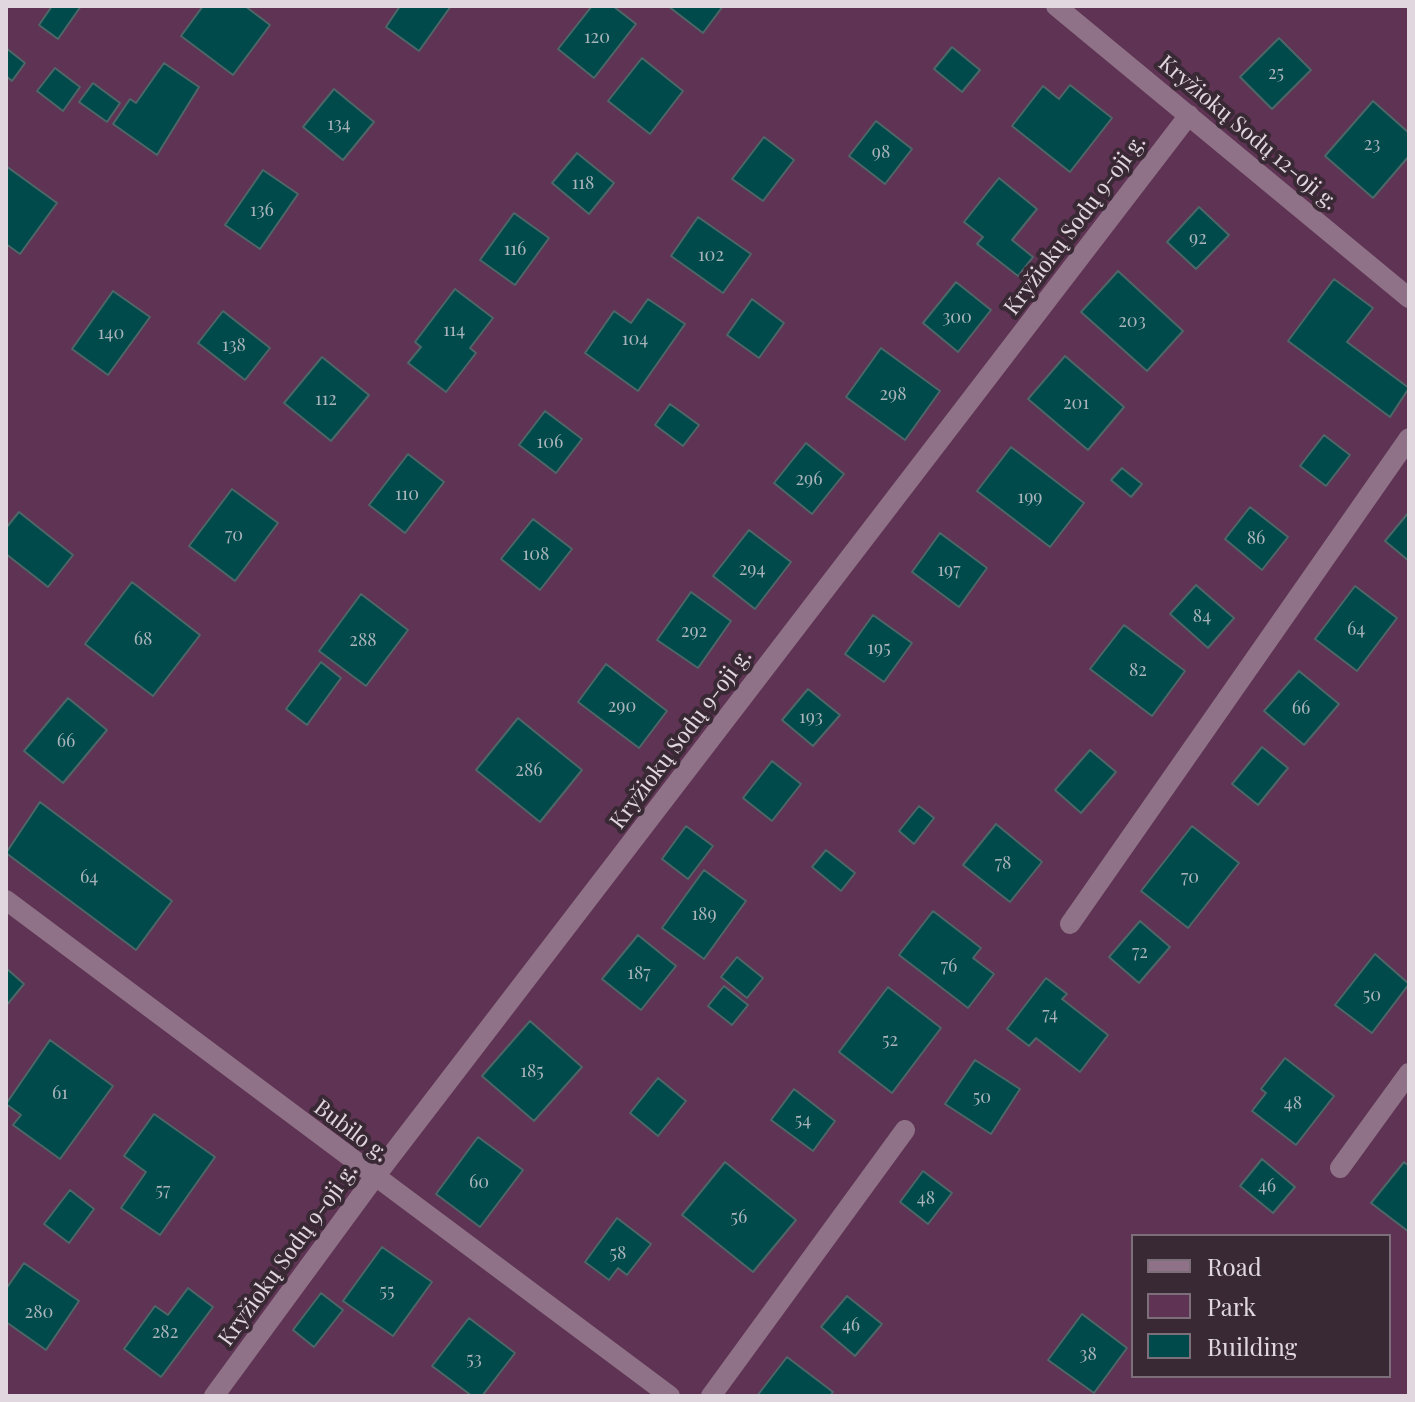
<!DOCTYPE html>
<html>
<head>
<meta charset="utf-8">
<style>
	body { margin:0 }
	#map { position:relative; width:1415px; height:1402px; overflow:hidden; background:#392935; font-family:"Playfair Display",serif }
	canvas { display:block }
	.frame { position:absolute; inset:0; border:8px solid #e1d7de; pointer-events:none }
	.legend { position:absolute; left:1131px; top:1234px; width:260px; height:144px; box-sizing:border-box; background:#392935; border:2px solid #7c6f79; margin:0; padding:10px 14px; list-style:none; font-size:24px; color:#e1d7de }
	.legend li { display:flex; align-items:center; gap:16px; height:40px }
	.legend b { width:40px; border:2px solid #7c6f79 }
</style>
</head>
<body>
<div id="map">
<canvas width="1415" height="1402"></canvas>
<div class="frame"></div>
<ul class="legend">
<li><b style="height:10px;background:#8f7287"></b>Road</li>
<li><b style="height:22px;background:#5e3353"></b>Park</li>
<li><b style="height:22px;background:#004a4c"></b>Building</li>
</ul>
</div>
<script>
const g = document.querySelector('canvas').getContext('2d');
g.lineJoin = 'round';
function fill(path, color) { g.fillStyle = color; g.fill(path, 'evenodd'); }
const poly = rows => new Path2D(rows.map(r => 'M' + r).join(''));
function strokePath(path, color, width, dash) { g.strokeStyle = color; g.lineWidth = width; g.lineCap = dash ? 'butt' : 'round'; g.setLineDash(dash || []); g.stroke(path); }
function write(font, color, halo, rows, align = 'center') {
  g.font = font + ' "Playfair Display",serif'; g.lineWidth = 8; g.setLineDash([]); g.textBaseline = 'middle'; g.strokeStyle = halo; g.fillStyle = color; for (const [text, x, y, turn = 0] of rows) {
    g.save(); g.translate(x, y); g.rotate((+turn || 0) * Math.PI / 180); g.textAlign = isNaN(turn) ? turn : align; if (halo) g.strokeText(text, 0, 0); g.fillText(text, 0, 0); g.restore();
  }
}
fill(poly([
	[6,6,1409,6,1409,1396,6,1396],
	[1133,1236,1389,1236,1389,1376,1133,1376]
]), '#5e3353');
const building = poly([
	[52,6,81,6,58,39,39,25,52,6],
	[203,6,245,6,270,25,233,75,181,36,203,6],
	[400,6,451,6,419,51,386,27,400,6],
	[592,6,613,6,636,24,594,78,558,49,592,6],
	[668,6,723,6,703,33,668,6],
	[1279,38,1311,70,1272,109,1240,77,1279,38],
	[952,47,980,70,962,92,934,69,952,47],
	[6,48,25,63,12,81,6,76,6,48],
	[642,58,683,91,650,134,608,101,642,58],
	[164,63,199,87,157,155,113,124,130,99,136,103,164,63],
	[55,68,80,87,63,111,37,91,55,68],
	[93,83,120,103,107,122,79,102,93,83],
	[1070,85,1112,118,1070,172,1012,126,1043,86,1059,99,1070,85],
	[334,89,374,122,343,160,303,127,334,89],
	[1373,101,1409,133,1409,156,1373,198,1325,156,1373,101],
	[876,121,912,149,885,184,849,156,876,121],
	[764,137,794,160,763,201,732,179,764,137],
	[577,153,614,183,589,214,552,183,577,153],
	[6,166,57,203,20,254,6,244,6,166],
	[263,170,298,194,260,249,225,225,263,170],
	[999,178,1037,209,1012,240,1033,257,1018,276,977,244,983,237,964,222,999,178],
	[1199,207,1229,235,1196,269,1167,242,1199,207],
	[514,213,549,238,515,285,480,260,514,213],
	[698,217,751,254,723,293,671,256,698,217],
	[1118,271,1183,331,1147,371,1081,312,1118,271],
	[1334,279,1373,308,1347,342,1409,388,1390,417,1288,341,1334,279],
	[956,282,991,310,958,352,923,323,956,282],
	[455,289,493,318,470,348,476,353,446,392,408,363,421,347,415,342,455,289],
	[113,291,150,317,108,375,72,349,113,291],
	[648,299,685,324,638,391,585,353,614,311,631,323,648,299],
	[752,299,784,323,759,358,727,335,752,299],
	[223,311,270,348,245,380,198,343,223,311],
	[881,348,940,391,905,440,846,397,881,348],
	[1065,356,1124,407,1088,450,1028,399,1065,356],
	[322,357,369,395,331,441,284,403,322,357],
	[670,404,699,425,683,446,655,425,670,404],
	[545,411,582,439,556,473,519,445,545,411],
	[1324,435,1350,455,1326,486,1300,466,1324,435],
	[806,443,844,474,812,514,774,483,806,443],
	[1011,447,1084,503,1050,547,977,491,1011,447],
	[408,454,444,482,405,533,369,505,408,454],
	[1122,468,1142,484,1131,497,1111,480,1122,468],
	[232,489,278,523,235,581,189,546,232,489],
	[1250,507,1288,537,1262,570,1225,539,1250,507],
	[19,512,73,555,48,587,6,554,6,528,19,512],
	[1409,512,1409,561,1385,541,1409,512],
	[533,519,572,549,540,590,501,559,533,519],
	[749,530,791,562,755,609,713,576,749,530],
	[940,533,987,568,959,607,912,572,940,533],
	[132,582,200,635,153,696,85,644,132,582],
	[1196,585,1234,618,1208,648,1170,614,1196,585],
	[1355,586,1397,618,1357,671,1315,639,1355,586],
	[691,592,731,621,698,668,657,640,691,592],
	[361,594,408,630,366,686,319,651,361,594],
	[873,615,912,643,884,682,845,654,873,615],
	[1124,625,1185,671,1152,716,1090,669,1124,625],
	[321,662,341,678,307,725,286,709,321,662],
	[606,664,667,711,639,748,578,702,606,664],
	[1299,671,1339,704,1304,745,1264,711,1299,671],
	[808,689,840,715,813,746,782,720,808,689],
	[68,698,107,730,63,783,24,751,68,698],
	[518,718,582,770,540,822,476,770,518,718],
	[1262,747,1288,768,1258,805,1232,784,1262,747],
	[1090,750,1116,772,1081,813,1055,790,1090,750],
	[772,761,801,784,772,821,743,798,772,761],
	[40,802,172,901,136,950,6,853,40,802],
	[919,806,934,818,914,844,899,831,919,806],
	[996,824,1042,862,1010,902,963,865,996,824],
	[686,826,713,846,688,879,662,859,686,826],
	[1192,826,1239,863,1188,928,1141,891,1192,826],
	[826,850,855,873,841,891,812,867,826,850],
	[704,870,746,901,704,959,662,928,704,870],
	[933,911,981,948,973,958,994,974,968,1008,899,955,933,911],
	[1140,921,1170,947,1139,983,1109,957,1140,921],
	[638,935,676,966,641,1010,602,979,638,935],
	[1375,954,1409,984,1372,1033,1335,1005,1375,954],
	[737,957,763,978,747,998,721,977,737,957],
	[6,968,24,984,6,1006,6,968],
	[1046,978,1067,994,1062,999,1108,1035,1080,1072,1036,1038,1029,1046,1007,1029,1046,978],
	[724,986,748,1005,732,1025,708,1006,724,986],
	[888,987,941,1028,892,1093,839,1052,888,987],
	[530,1021,582,1067,534,1121,482,1076,530,1021],
	[50,1040,113,1086,60,1159,13,1125,21,1115,6,1104,50,1040],
	[1285,1058,1334,1096,1296,1145,1252,1111,1266,1093,1261,1089,1285,1058],
	[975,1060,1020,1089,991,1134,945,1104,975,1060],
	[658,1078,686,1101,658,1136,630,1113,658,1078],
	[794,1089,835,1121,813,1151,771,1120,794,1089],
	[154,1114,215,1157,160,1235,121,1208,146,1172,124,1156,154,1114],
	[478,1137,523,1170,480,1227,436,1194,478,1137],
	[1262,1159,1295,1187,1273,1213,1240,1186,1262,1159],
	[725,1162,796,1220,753,1272,682,1215,725,1162],
	[1404,1162,1409,1166,1409,1232,1371,1203,1404,1162],
	[923,1171,952,1193,928,1224,900,1202,923,1171],
	[70,1190,94,1209,69,1243,44,1224,70,1190],
	[617,1218,651,1244,627,1275,618,1268,609,1280,585,1262,617,1218],
	[382,1247,432,1282,393,1336,343,1301,382,1247],
	[24,1263,79,1301,46,1350,6,1322,6,1289,24,1263],
	[188,1288,213,1307,161,1377,124,1349,155,1306,168,1315,188,1288],
	[321,1293,343,1310,314,1347,293,1330,321,1293],
	[847,1296,882,1324,855,1356,821,1327,847,1296],
	[1082,1314,1127,1348,1094,1393,1048,1360,1082,1314],
	[469,1318,515,1353,482,1396,472,1396,432,1366,469,1318],
	[787,1357,833,1392,830,1396,757,1396,787,1357]
]);
fill(building, '#004a4c');
strokePath(building, '#4d6768', 2);
strokePath(poly([
	[1056,6,1409,298],
	[6,900,670,1396],
	[1070,924,1409,438],
	[1340,1168,1409,1073],
	[214,1396,374,1178,1189,115],
	[711,1396,905,1130]
]), '#8f7287', 20);
write('18px', '#a9b4ba', null, [
	["120",597,37],
	["25",1276,73],
	["134",339,124],
	["23",1372,144],
	["98",881,152],
	["118",583,183],
	["136",262,210],
	["92",1198,238],
	["116",515,249],
	["102",711,255],
	["300",957,317],
	["203",1132,321],
	["114",454,330],
	["140",111,333],
	["104",635,339],
	["138",234,345],
	["298",893,394],
	["112",326,399],
	["201",1076,403],
	["106",550,442],
	["296",809,479],
	["110",407,494],
	["199",1030,497],
	["70",234,535],
	["86",1256,538],
	["108",536,554],
	["294",752,569],
	["197",949,570],
	["84",1202,616],
	["64",1356,629],
	["292",694,631],
	["68",143,639],
	["288",363,640],
	["195",879,648],
	["82",1138,670],
	["290",622,706],
	["66",1301,708],
	["193",811,717],
	["66",66,741],
	["286",529,770],
	["78",1003,863],
	["64",89,877],
	["70",1190,877],
	["189",704,914],
	["72",1140,952],
	["76",949,966],
	["187",639,973],
	["50",1372,995],
	["74",1050,1014],
	["52",890,1040],
	["185",532,1071],
	["61",60,1093],
	["50",982,1097],
	["48",1293,1103],
	["54",803,1120],
	["60",479,1182],
	["46",1267,1186],
	["57",163,1190],
	["48",926,1198],
	["56",739,1217],
	["58",618,1253],
	["55",387,1291],
	["280",39,1312],
	["46",851,1325],
	["282",165,1332],
	["38",1088,1354],
	["53",474,1359]
]);
write('22px', '#e1d7de', '#392935', [
	["Kryžiokų Sodų 12-oji g.",1248,133,40],
	["Kryžiokų Sodų 9-oji g.",1075,225,-53],
	["Kryžiokų Sodų 9-oji g.",681,739,-53],
	["Bubilo g.",351,1131,37],
	["Kryžiokų Sodų 9-oji g.",288,1255,-54]
]);
</script>
</body>
</html>
